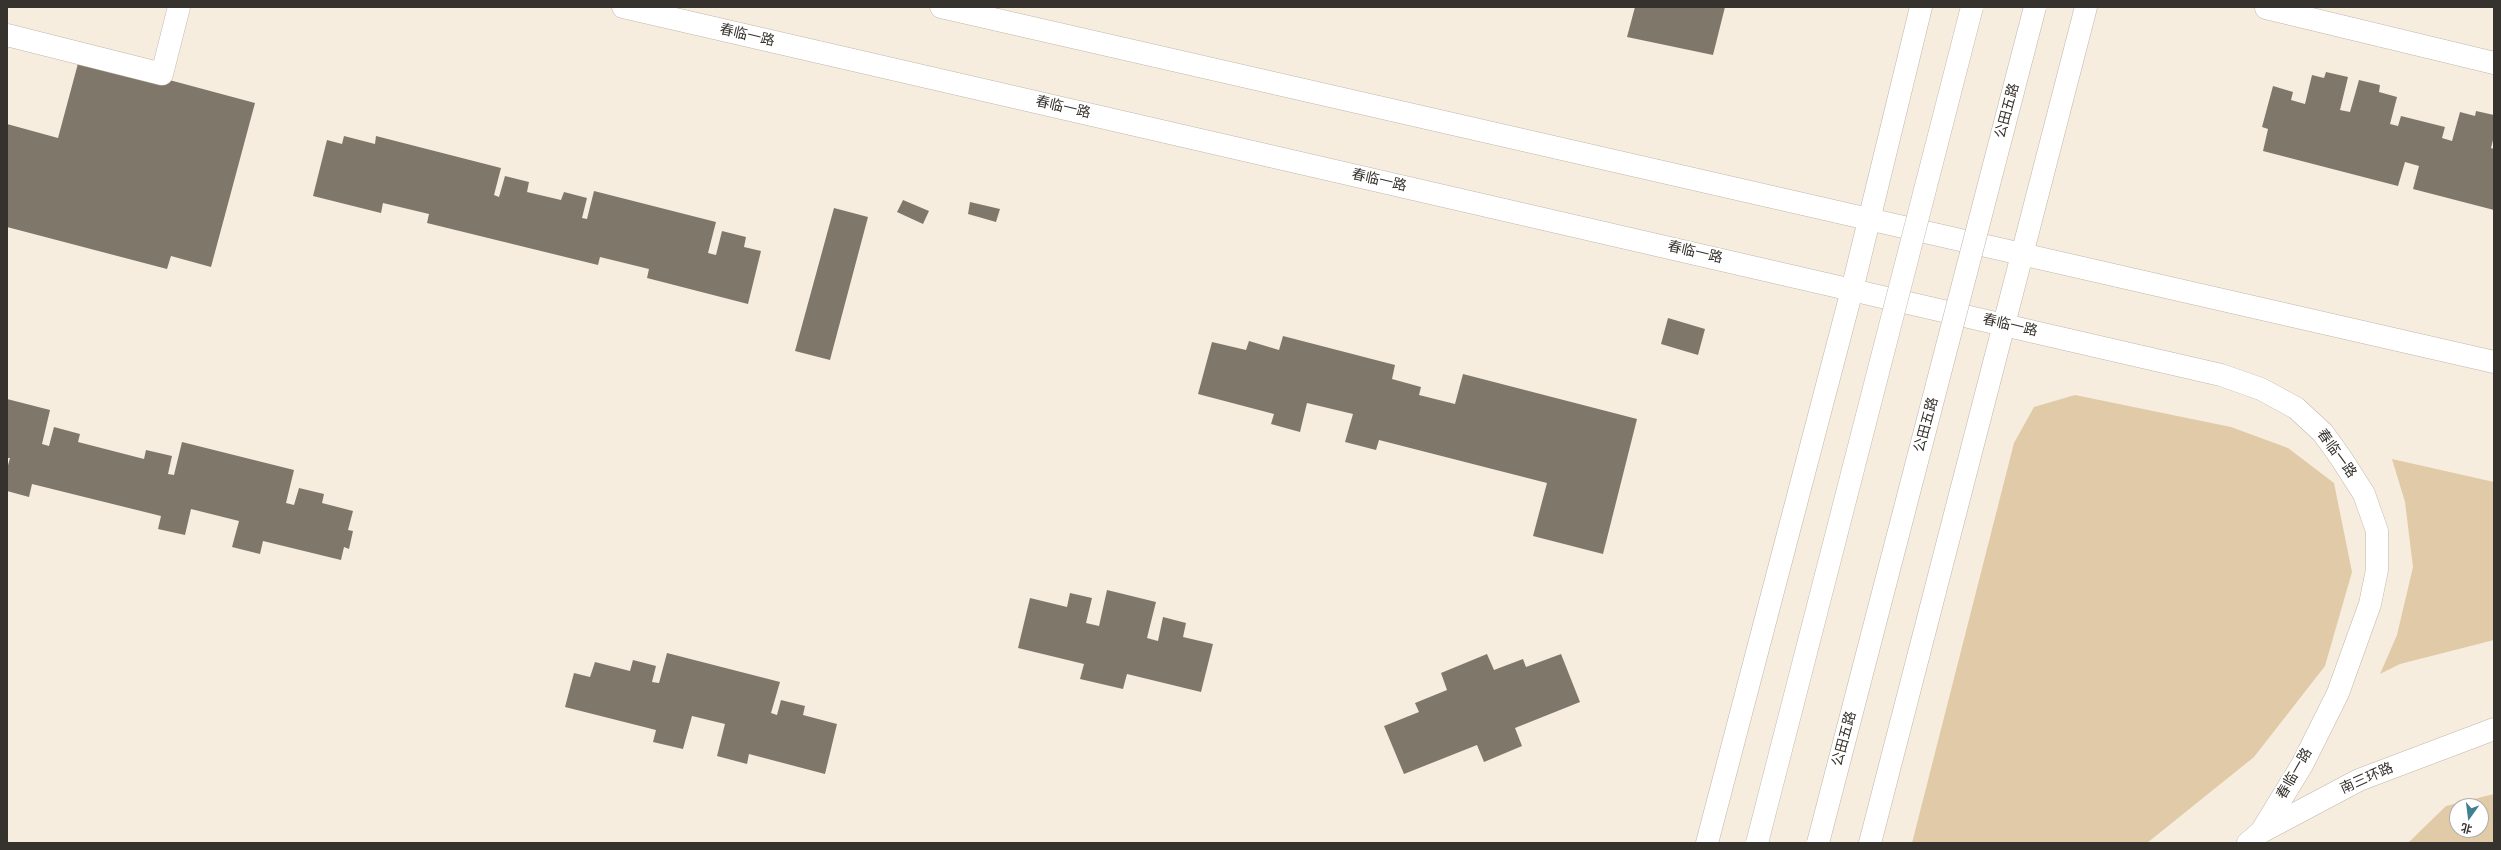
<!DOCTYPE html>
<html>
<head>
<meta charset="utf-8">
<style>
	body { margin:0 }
	#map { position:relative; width:2501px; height:850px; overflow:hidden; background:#f6eddf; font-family:"Titillium Web","Noto Sans SC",sans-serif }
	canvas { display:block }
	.frame { position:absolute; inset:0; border:8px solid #36322d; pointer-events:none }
	.north { position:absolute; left:2449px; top:798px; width:40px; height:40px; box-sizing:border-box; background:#fff; border:1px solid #afadab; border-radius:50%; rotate:194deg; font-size:11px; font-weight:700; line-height:16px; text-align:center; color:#36322d }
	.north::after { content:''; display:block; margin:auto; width:14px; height:18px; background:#3f8193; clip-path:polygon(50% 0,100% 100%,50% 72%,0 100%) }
</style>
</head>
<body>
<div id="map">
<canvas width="2501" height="850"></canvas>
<div class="frame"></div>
<div class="north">北</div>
</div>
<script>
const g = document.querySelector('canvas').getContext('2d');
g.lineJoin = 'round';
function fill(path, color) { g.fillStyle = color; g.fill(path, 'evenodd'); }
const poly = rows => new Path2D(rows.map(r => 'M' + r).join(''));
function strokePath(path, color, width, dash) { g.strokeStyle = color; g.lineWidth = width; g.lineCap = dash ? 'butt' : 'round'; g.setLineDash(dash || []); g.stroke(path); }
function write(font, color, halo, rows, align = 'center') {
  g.font = font + ' "Titillium Web","Noto Sans SC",sans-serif'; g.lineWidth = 4; g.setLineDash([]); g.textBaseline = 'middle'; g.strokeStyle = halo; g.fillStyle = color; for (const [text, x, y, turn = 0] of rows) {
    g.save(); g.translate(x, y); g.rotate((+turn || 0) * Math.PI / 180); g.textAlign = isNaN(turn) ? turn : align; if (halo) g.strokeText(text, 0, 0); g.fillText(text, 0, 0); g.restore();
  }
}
fill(poly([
	[2075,395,2231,427,2288,448,2334,483,2352,572,2325,666,2254,757,2147,843,1912,843,2014,443,2034,407],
	[2392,459,2494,482,2494,640,2400,664,2380,674,2397,635,2413,567,2405,502],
	[2494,794,2494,843,2408,843,2446,806],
	[2457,806,2481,806,2481,830,2457,830]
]), '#e1caa7');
fill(poly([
	[1635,7,1725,7,1713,55,1627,37],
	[80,56,255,103,211,267,171,256,167,269,7,227,7,124,58,138],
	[2326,72,2348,77,2340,110,2350,112,2359,80,2380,85,2379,92,2397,97,2390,124,2398,126,2401,116,2445,127,2442,138,2452,141,2460,112,2475,116,2476,111,2494,115,2494,136,2491,148,2494,149,2494,210,2413,189,2419,166,2405,162,2398,186,2263,151,2268,129,2262,127,2273,86,2293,92,2291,100,2305,104,2312,75,2324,78],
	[344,136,375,144,376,136,501,168,494,195,499,197,505,176,529,182,527,192,561,200,564,192,587,198,582,218,587,219,594,191,716,222,708,253,716,255,722,231,746,237,744,247,761,251,748,304,647,278,649,269,600,257,598,265,427,223,429,214,383,203,381,213,313,196,327,140,342,144],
	[903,200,929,211,923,224,897,212],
	[970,202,1000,209,996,222,968,214],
	[834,208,868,217,830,360,795,351],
	[1668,318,1705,329,1698,355,1661,344],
	[1283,336,1395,365,1392,379,1421,387,1419,395,1455,404,1463,374,1637,419,1603,554,1533,536,1547,483,1379,440,1376,450,1345,442,1353,414,1307,403,1300,432,1271,424,1274,414,1198,394,1212,342,1246,350,1249,341,1279,350],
	[7,399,50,410,42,444,49,446,54,427,80,434,78,442,144,459,146,450,172,456,168,474,174,475,182,442,294,470,286,503,294,505,299,488,324,494,322,503,353,511,348,530,353,531,349,549,344,547,341,560,263,541,260,554,232,547,239,521,191,509,185,535,158,529,161,516,32,484,29,497,7,491,7,469,10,458,7,458],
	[1107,590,1156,602,1147,638,1158,641,1163,617,1186,623,1183,637,1213,644,1201,692,1127,674,1123,689,1080,679,1084,664,1018,648,1030,598,1067,607,1070,593,1092,598,1086,623,1099,626],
	[667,653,780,682,771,713,777,715,781,700,805,706,803,715,837,724,825,774,749,754,747,764,717,756,725,724,692,716,683,749,653,742,656,730,565,707,574,673,590,677,595,662,630,671,633,660,656,666,652,682,659,683],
	[1487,654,1494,670,1523,659,1526,667,1561,654,1580,702,1515,728,1522,746,1484,762,1477,745,1404,774,1384,726,1419,712,1415,703,1447,690,1441,673]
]), '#80776b');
const minor = poly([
	[2266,8,2494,63],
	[7,35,162,74,179,7]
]);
const major = poly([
	[623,7,2221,375,2261,389,2296,408,2323,433,2341,458,2364,494,2377,531,2377,570,2370,604,2338,693,2302,765,2261,832],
	[941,7,2494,362],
	[1707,843,1852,290,1921,7],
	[1870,843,2086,7]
]);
const highway = poly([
	[2248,843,2261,832,2359,780,2494,729]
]);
strokePath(minor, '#c0b7aa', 23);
strokePath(major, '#c0b7aa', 23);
strokePath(highway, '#c0b7aa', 23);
strokePath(minor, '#fff', 22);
strokePath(major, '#fff', 22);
strokePath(highway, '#fff', 22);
const majorBridge = poly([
	[1757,843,1972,7],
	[1818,843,2035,7]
]);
strokePath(majorBridge, '#c0b7aa', 23, []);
strokePath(majorBridge, '#fff', 22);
write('14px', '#36322d', '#fff', [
	["春临一路",747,36,13],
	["春临一路",1063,108,13],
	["公田五路",2008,111,-75],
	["春临一路",1379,181,13],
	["春临一路",1695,253,13],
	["春临一路",2010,326,13],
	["公田五路",1927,425,-75],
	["春临一路",2336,454,54],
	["公田五路",1845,739,-75],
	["春临一路",2295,774,-60],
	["南三环路",2367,779,-24]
]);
</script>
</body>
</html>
